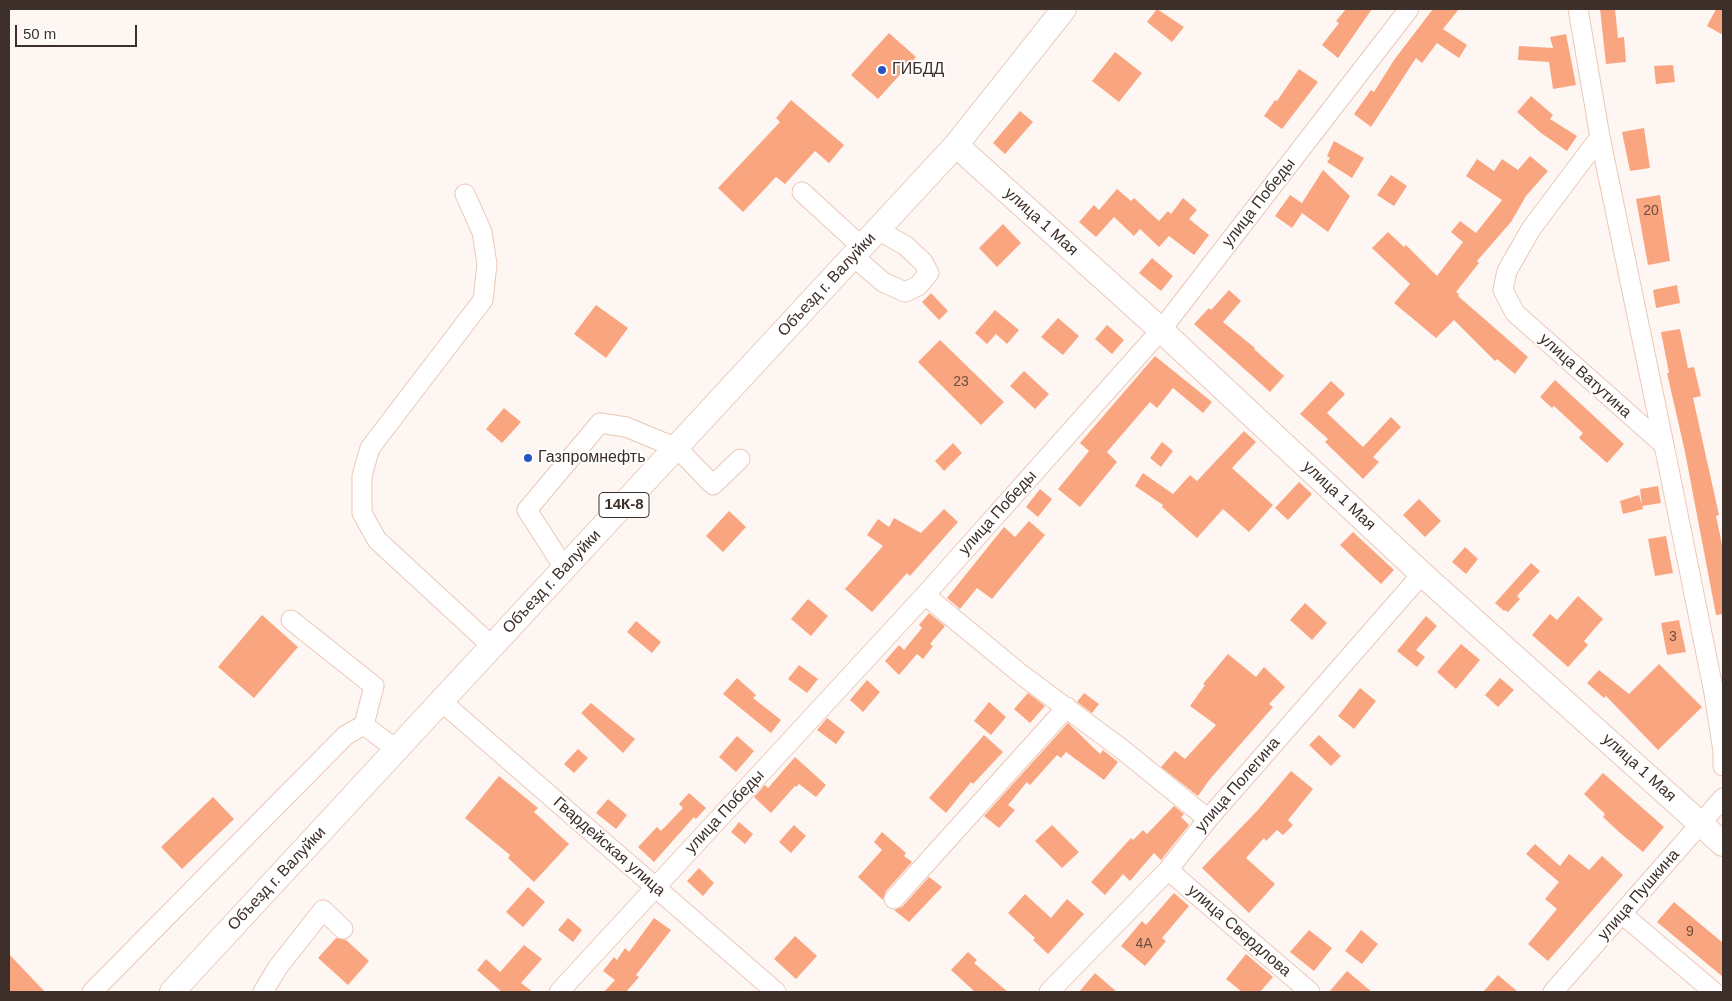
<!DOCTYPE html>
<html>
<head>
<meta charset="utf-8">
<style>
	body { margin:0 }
	#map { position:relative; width:1732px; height:1001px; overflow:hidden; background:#fef6f3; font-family:Helvetica,sans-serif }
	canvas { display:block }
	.frame { position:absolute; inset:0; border:10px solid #3d2f29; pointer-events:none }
	.scale { position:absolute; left:15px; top:25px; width:122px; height:22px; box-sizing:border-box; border:2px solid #3d2f29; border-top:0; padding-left:6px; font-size:15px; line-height:18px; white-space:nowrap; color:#3d2f29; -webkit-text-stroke:4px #fff; paint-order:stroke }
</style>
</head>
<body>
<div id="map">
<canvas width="1732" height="1001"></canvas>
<div class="frame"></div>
<div class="scale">50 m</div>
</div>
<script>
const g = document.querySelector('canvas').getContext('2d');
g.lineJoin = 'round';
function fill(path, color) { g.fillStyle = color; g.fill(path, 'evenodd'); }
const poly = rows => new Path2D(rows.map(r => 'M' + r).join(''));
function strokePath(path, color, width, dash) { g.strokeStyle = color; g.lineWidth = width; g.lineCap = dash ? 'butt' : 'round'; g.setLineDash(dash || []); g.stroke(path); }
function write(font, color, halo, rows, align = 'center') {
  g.font = font + ' Helvetica,sans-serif'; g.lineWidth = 4; g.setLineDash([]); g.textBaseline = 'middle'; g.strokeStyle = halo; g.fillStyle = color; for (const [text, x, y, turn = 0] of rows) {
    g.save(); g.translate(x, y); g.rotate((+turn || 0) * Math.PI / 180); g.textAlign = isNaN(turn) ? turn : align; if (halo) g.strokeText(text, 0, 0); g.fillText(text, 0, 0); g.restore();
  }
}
fill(poly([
	[1157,9,1184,27,1172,42,1147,22],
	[1346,9,1372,9,1338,58,1322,45,1339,23,1336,21],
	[1433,9,1459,9,1443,29,1467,45,1459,58,1437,43,1422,63,1416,58,1371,127,1354,114,1371,90,1374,92,1394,60],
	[1600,9,1615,9,1618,38,1624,37,1626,62,1606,64],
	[1716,9,1723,9,1723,35,1707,26],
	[889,33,916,57,878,99,851,75],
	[1566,34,1576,85,1553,89,1549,62,1518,60,1519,46,1553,48,1550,37],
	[1115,52,1142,73,1119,102,1092,81],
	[1673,65,1675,82,1656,84,1654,66],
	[1299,69,1318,82,1282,129,1264,116,1275,100,1277,101],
	[1531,96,1553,115,1550,119,1577,136,1567,151,1541,133,1517,112],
	[791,100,844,145,829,163,815,151,785,184,776,177,743,212,718,188,780,122,776,118],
	[1020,111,1033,122,1005,154,993,143],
	[1644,128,1650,168,1630,171,1622,132],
	[1334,141,1364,158,1352,178,1327,162,1330,158,1327,156],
	[1530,156,1548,171,1526,196,1511,222,1477,261,1479,263,1456,292,1459,294,1458,296,1528,357,1515,374,1497,359,1495,361,1454,320,1436,338,1394,303,1410,284,1372,248,1388,232,1404,247,1406,245,1437,276,1463,242,1451,232,1460,221,1476,233,1502,200,1466,176,1477,159,1494,171,1502,159,1518,170],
	[1323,170,1350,196,1328,232,1302,213,1292,228,1275,216,1290,195,1302,203],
	[1391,175,1407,186,1394,206,1377,195],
	[1117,189,1131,201,1134,198,1159,221,1168,211,1171,214,1183,198,1197,210,1189,219,1209,235,1194,255,1169,236,1159,247,1140,229,1134,236,1114,217,1096,237,1079,222,1094,205,1099,210],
	[1660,195,1670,261,1648,265,1636,199],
	[1003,224,1021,243,997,267,979,248],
	[1152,258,1173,276,1161,291,1139,273],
	[1677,285,1680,303,1656,308,1653,290],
	[1229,290,1241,301,1223,322,1255,348,1254,349,1284,376,1270,392,1194,324,1209,308,1211,310],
	[931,293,948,311,939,320,922,302],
	[596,305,628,328,606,358,574,334],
	[995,310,1019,330,1007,344,996,334,987,344,975,333],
	[1058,318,1079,336,1063,355,1041,337],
	[1107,325,1124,340,1112,354,1095,339],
	[1680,329,1688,368,1694,367,1701,396,1693,398,1719,515,1716,516,1723,549,1723,614,1716,615,1685,452,1667,373,1669,373,1661,332],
	[940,340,1004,402,981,425,918,362],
	[1155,356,1212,402,1203,413,1173,388,1157,408,1150,402,1107,452,1117,462,1080,507,1058,489,1089,451,1080,443],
	[1024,371,1049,394,1035,409,1010,386],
	[1555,380,1624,444,1607,463,1579,438,1583,433,1554,406,1552,408,1540,397],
	[1331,381,1345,394,1327,413,1363,447,1391,417,1401,427,1373,457,1379,462,1363,479,1325,442,1328,439,1300,414],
	[504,408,521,422,502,443,486,429],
	[1244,431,1256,442,1232,468,1273,505,1249,532,1223,509,1197,538,1162,507,1163,505,1135,486,1143,473,1173,494,1190,475,1197,481],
	[1162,442,1173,451,1161,467,1150,458],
	[953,443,962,453,944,471,935,461],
	[1299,482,1312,494,1288,520,1275,508],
	[1658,486,1661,503,1642,506,1640,489],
	[1040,489,1052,499,1038,517,1026,507],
	[1639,495,1643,509,1623,514,1620,501],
	[1419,499,1441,521,1425,537,1403,515],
	[944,509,958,522,910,576,907,573,872,612,845,589,883,546,867,535,878,519,889,527,894,518,921,533],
	[729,511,746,527,723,552,706,536],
	[1029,521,1045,535,992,599,977,588,960,609,947,598,1004,527,1015,537],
	[1353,532,1394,570,1381,584,1340,545],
	[1666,536,1673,573,1655,576,1648,539],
	[1465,547,1478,559,1466,574,1452,562],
	[1531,563,1540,571,1517,596,1520,599,1508,612,1505,610,1504,611,1495,603,1496,602],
	[1578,596,1603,619,1584,641,1588,645,1568,667,1532,635,1550,614,1557,620],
	[808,599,828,616,811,636,791,619],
	[1305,603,1327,623,1312,640,1290,620],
	[929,613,945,626,930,644,933,646,923,659,917,654,899,675,885,661,899,645,904,650,922,628,919,625],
	[262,615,298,647,254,698,218,667],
	[1426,616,1437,626,1416,650,1425,657,1417,667,1397,651],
	[1679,620,1686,652,1667,655,1661,623],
	[636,621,661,642,652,653,627,632],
	[1461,644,1480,660,1456,689,1437,672],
	[1228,654,1256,677,1264,667,1285,687,1269,704,1273,707,1210,779,1198,796,1161,767,1175,751,1185,759,1216,725,1190,706,1205,685,1203,684],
	[1659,664,1702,707,1658,750,1606,696,1604,698,1587,683,1599,670,1629,694],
	[799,665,818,679,807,693,788,679],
	[737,678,756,695,753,698,781,720,771,733,723,694],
	[1500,678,1514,690,1498,707,1485,695],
	[867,680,880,692,863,712,850,700],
	[1360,688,1376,701,1354,729,1338,716],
	[1028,693,1045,706,1030,723,1014,709],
	[1084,693,1099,704,1092,713,1077,702],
	[989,702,1006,717,991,735,974,721],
	[591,703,635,739,623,753,581,713],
	[827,718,845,732,836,744,817,730],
	[1068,723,1100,754,1103,750,1118,762,1104,780,1066,752,1061,758,1057,755,1030,785,1027,782,1008,805,1015,810,999,828,984,816],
	[984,735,1003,752,973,784,971,782,946,813,929,798],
	[1319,735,1341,756,1331,766,1309,745],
	[737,736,754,751,736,772,719,757],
	[578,749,588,758,574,773,564,764],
	[795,757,826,785,816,797,799,784,796,787,795,786,771,813,754,797,765,785,768,788],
	[1291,771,1313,789,1288,820,1293,825,1283,835,1277,830,1266,841,1264,838,1246,858,1275,884,1249,913,1202,868,1257,811],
	[1603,773,1664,827,1643,852,1619,832,1603,817,1605,814,1584,794],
	[499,776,538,808,534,812,569,844,534,882,508,858,510,855,465,818],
	[689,793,706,808,696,819,694,817,654,862,638,847,657,827,661,831,683,808,679,804],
	[213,797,234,819,182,869,161,847],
	[608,799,627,815,616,829,596,813],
	[1174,806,1184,814,1181,817,1189,825,1161,860,1154,853,1130,881,1123,874,1105,895,1091,882,1131,838,1133,840,1143,830,1147,834],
	[739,822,753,834,745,844,731,832],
	[794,825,806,836,791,853,779,842],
	[1052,825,1079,852,1062,868,1035,841],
	[882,832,906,853,904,856,912,862,886,891,883,900,858,877,882,850,874,842],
	[1535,844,1560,866,1569,854,1589,870,1602,856,1623,875,1548,961,1528,944,1557,909,1545,899,1559,882,1526,854],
	[699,868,714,883,703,896,687,881],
	[929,877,942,887,909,922,894,910,902,907],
	[528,887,545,902,523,927,506,912],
	[1174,893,1189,906,1162,938,1166,941,1145,966,1121,946,1142,921,1146,925],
	[1025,894,1051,918,1067,899,1084,914,1048,954,1033,940,1035,938,1008,913],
	[1674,902,1723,943,1723,977,1657,922],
	[568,918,582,930,573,942,558,930],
	[654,918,671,930,636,975,639,977,626,992,604,992,615,980,603,971,614,957,617,960,625,948,629,952],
	[1309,930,1332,948,1314,971,1290,952],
	[1361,930,1378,944,1362,964,1345,951],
	[795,936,817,956,796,979,774,959],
	[336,938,346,940,369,961,348,985,318,958],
	[524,945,542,959,521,983,533,992,502,992,477,970,486,959,500,972],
	[968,952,977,960,974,963,1008,992,975,992,951,970],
	[9,954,45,992,9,992],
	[1246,954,1273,977,1260,992,1242,992,1226,979],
	[1347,971,1372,992,1329,992],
	[1095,973,1117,992,1079,992],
	[1498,975,1518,992,1483,992]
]), '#f9a680');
const minor = poly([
	[1578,9,1600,137,1531,229,1507,271,1503,290,1515,313,1664,445,1714,693,1723,751,1723,766],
	[1600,137,1664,445],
	[802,192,862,247],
	[465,194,482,232,487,264,483,300,370,448,362,476,362,513,377,540,493,647],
	[853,256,883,282,905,292,918,286,929,273,923,262,906,246,878,230],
	[565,569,527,510,600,423,626,427,677,448,713,485,740,459],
	[925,595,1022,675,1123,750,1208,819],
	[291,620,374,686,364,725],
	[442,702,776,992],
	[1168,870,1310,992],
	[894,899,1067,707],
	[1622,914,1714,992],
	[92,992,346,735,364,725,397,750],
	[263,992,278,967,323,910,343,929],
	[559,992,925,595,1161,330,1409,9],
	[1049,992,1168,870,1208,819,1422,574],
	[1553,992,1723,798]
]);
const major = poly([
	[956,145,1161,330,1422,574,1723,844],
	[172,992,956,145,1064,9]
]);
strokePath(minor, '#ebc7b7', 21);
strokePath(major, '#ebc7b7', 26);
strokePath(minor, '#fff', 19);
strokePath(major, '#fff', 24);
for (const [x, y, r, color] of [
	[882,70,5,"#2754c2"],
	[528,458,5,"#2754c2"]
]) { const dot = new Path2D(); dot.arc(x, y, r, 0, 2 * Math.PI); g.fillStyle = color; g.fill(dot); strokePath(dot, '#fff', 2); }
write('14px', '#6c4d3f', null, [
	["20",1651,211],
	["23",961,382],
	["3",1673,637],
	["9",1690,932],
	["4А",1144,944]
]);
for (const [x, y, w] of [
	[624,505,50]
]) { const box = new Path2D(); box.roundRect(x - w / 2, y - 12.5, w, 25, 4); g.fillStyle = '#fff'; g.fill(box); strokePath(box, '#3d2f29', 1); }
write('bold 15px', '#3d2f29', null, [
	["14К-8",624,505]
]);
write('16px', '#3d2f29', '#fff', [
	["ГИБДД",892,70],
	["Газпромнефть",538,458]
], 'left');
write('16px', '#3d2f29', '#fff', [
	["улица Победы",1259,203,-52],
	["улица 1 Мая",1041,222,42],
	["Объезд г. Валуйки",827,285,-47],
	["улица Ватутина",1585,376,42],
	["улица 1 Мая",1339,496,43],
	["улица Победы",998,513,-48],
	["Объезд г. Валуйки",552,582,-47],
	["улица 1 Мая",1639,768,42],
	["улица Полегина",1238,785,-49],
	["улица Победы",725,812,-47],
	["Гвардейская улица",609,847,41],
	["Объезд г. Валуйки",277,879,-47],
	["улица Пушкина",1639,895,-49],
	["улица Свердлова",1239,931,41]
]);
</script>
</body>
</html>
